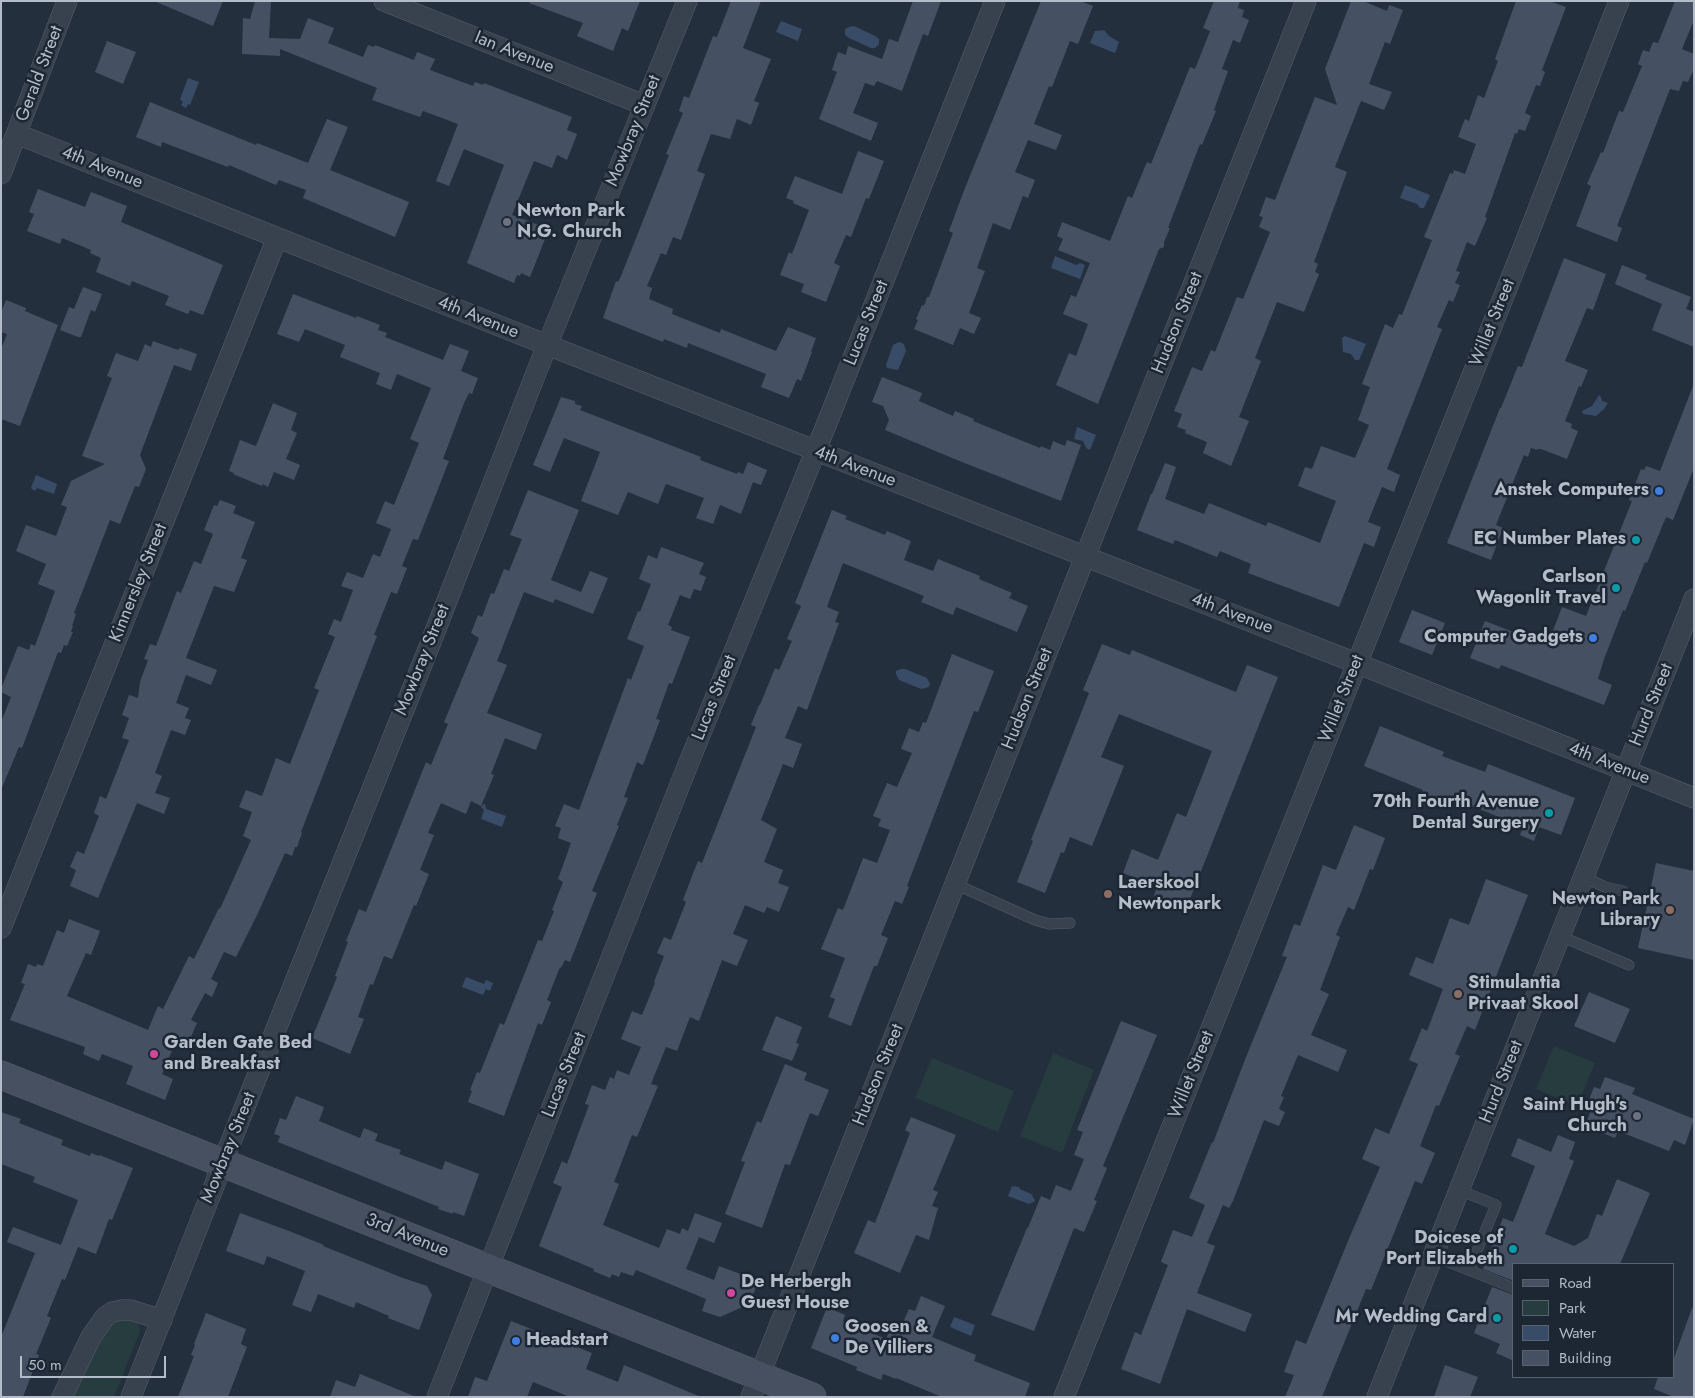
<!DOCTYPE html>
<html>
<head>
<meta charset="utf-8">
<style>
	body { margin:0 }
	#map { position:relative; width:1695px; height:1398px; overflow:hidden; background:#242f3e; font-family:Jost,sans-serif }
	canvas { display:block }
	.frame { position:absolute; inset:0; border:2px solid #b4bcc9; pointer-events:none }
	.legend { position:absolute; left:1512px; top:1263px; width:162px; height:115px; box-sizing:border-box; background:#1d2633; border:1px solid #59626f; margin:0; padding:6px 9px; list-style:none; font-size:15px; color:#b4bcc9 }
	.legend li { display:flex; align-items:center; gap:10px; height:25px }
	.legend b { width:25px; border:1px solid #59626f }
	.scale { position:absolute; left:20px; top:1356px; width:146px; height:22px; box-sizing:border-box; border:2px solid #b4bcc9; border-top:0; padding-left:6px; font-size:15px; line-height:18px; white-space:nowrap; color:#b4bcc9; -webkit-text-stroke:4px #1d2633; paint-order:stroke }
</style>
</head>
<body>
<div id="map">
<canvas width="1695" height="1398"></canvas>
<div class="frame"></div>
<ul class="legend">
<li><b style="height:6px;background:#465061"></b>Road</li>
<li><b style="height:14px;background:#263c3f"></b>Park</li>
<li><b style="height:14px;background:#394c67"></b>Water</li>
<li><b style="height:14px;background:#455162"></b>Building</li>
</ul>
<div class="scale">50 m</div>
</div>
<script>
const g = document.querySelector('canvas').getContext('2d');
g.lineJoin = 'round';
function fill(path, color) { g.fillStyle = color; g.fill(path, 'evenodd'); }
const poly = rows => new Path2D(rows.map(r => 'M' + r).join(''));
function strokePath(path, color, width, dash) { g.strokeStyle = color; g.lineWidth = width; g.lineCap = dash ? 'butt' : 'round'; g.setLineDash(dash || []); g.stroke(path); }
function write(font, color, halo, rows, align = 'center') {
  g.font = font + ' Jost,sans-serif'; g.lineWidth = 5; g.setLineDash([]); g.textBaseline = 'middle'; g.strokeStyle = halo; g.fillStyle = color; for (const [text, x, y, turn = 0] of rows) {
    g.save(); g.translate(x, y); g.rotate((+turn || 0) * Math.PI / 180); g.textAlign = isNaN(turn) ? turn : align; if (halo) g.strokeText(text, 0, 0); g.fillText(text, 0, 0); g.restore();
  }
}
fill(poly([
	[1554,1046,1595,1063,1577,1106,1536,1089],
	[1053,1053,1094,1070,1062,1153,1020,1136],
	[932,1058,1014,1091,998,1132,915,1098],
	[119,1319,138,1320,140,1331,114,1397,69,1397,106,1324]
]), '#263c3f');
fill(poly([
	[781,21,802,29,798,41,776,32],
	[854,26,875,36,879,39,879,44,875,48,871,48,849,38,845,35,845,29,849,27],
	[1104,30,1109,36,1119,42,1115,53,1090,43,1095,31],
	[188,78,199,82,190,105,188,104,186,108,181,105,183,102,180,99],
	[1405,185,1430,195,1424,208,1420,208,1417,204,1400,198],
	[1055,256,1076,265,1080,263,1085,265,1080,279,1051,268],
	[1345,336,1366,344,1359,360,1355,360,1351,354,1343,352,1342,338],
	[899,342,904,344,906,351,898,370,887,368,886,365,893,345],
	[1599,395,1601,397,1602,401,1608,403,1604,409,1596,416,1583,414,1582,411,1592,406],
	[1077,427,1096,435,1090,450,1086,448,1083,441,1074,439],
	[36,475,57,484,54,494,37,488,35,491,32,489,31,488],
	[901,669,905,669,927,678,930,684,929,687,921,689,899,680,896,674,896,671],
	[483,804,485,804,486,809,506,816,502,827,481,819,484,810,481,807],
	[466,977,484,984,486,980,493,983,490,991,486,989,483,995,462,987],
	[1012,1186,1019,1187,1020,1189,1033,1195,1032,1196,1035,1200,1034,1202,1030,1203,1029,1204,1008,1196],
	[954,1317,975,1325,971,1336,950,1327]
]), '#394c67');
fill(poly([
	[154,1,223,1,213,26],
	[255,1,271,1,269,38,300,39,308,18,334,28,328,43,363,57,368,45,374,47,375,45,414,60,417,52,435,59,430,70,473,86,475,82,483,85,484,83,572,117,567,130,577,134,567,160,557,155,552,168,534,161,512,215,549,229,530,277,521,273,520,276,517,275,514,283,467,263,504,165,464,149,449,186,436,181,458,124,423,111,420,117,372,100,377,88,280,49,280,56,242,54,243,18,250,19],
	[530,1,640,1,628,31,622,28,613,51,577,36,583,23,529,3],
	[731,1,761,1,743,48,771,59,754,101,759,103,751,125,737,119,730,139,711,134,697,171,705,174,681,240,673,237,666,255,661,253,647,286,652,288,649,299,673,309,672,314,720,333,721,329,776,351,788,327,816,338,811,352,812,352,801,381,797,379,789,398,761,387,766,374,688,343,687,348,664,339,663,342,603,318,616,281,618,282,621,276,669,155,666,154,683,113,679,111,684,96,689,98,713,36,717,37],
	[913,1,941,1,928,36,923,34,902,91,877,81,874,86,865,83,853,113,878,123,871,141,819,119,837,72,832,70,838,52,846,55,848,46,882,59,889,39,898,42],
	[1041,1,1080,1,1093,6,1078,44,1070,41,1052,87,1049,86,1034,124,1062,135,1056,150,1028,140,1015,172,1035,180,1028,198,1023,196,1010,230,993,223,977,268,985,271,969,313,981,318,974,334,960,328,953,345,914,329,918,320,916,319,922,305,924,306,927,297,929,297,953,233,949,231,963,193],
	[1214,1,1240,1,1238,8,1244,10,1242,17,1249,20,1240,43,1233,40,1222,69,1228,71,1214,110,1216,111,1202,145,1200,144,1168,228,1170,228,1164,242,1164,247,1159,249,1098,404,1056,385,1069,353,1076,356,1088,324,1063,314,1071,295,1076,297,1090,263,1058,250,1063,239,1057,236,1062,222,1110,241,1128,196,1132,198,1147,162,1151,164,1190,67,1195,69,1210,31,1203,28],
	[1351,1,1363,1,1387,11,1389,5,1403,10,1390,44,1385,42,1369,84,1392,92,1384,110,1361,101,1335,167,1347,172,1314,262,1318,264,1315,272,1319,274,1304,312,1277,302,1255,358,1261,361,1239,417,1249,421,1231,466,1203,453,1207,442,1185,433,1186,430,1177,427,1182,414,1174,411,1192,367,1202,371,1211,350,1215,352,1237,297,1243,299,1270,232,1259,227,1263,217,1259,216,1266,197,1275,200,1315,97,1337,105,1325,69],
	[1516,1,1549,1,1566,7,1542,70,1545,72,1540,86,1536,85,1525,113,1531,116,1525,131,1519,129,1517,134,1515,133,1485,217,1487,218,1475,246,1467,242,1456,271,1460,272,1455,283,1460,285,1453,302,1449,300,1437,327,1442,329,1387,469,1400,475,1394,492,1382,487,1368,522,1381,527,1374,547,1364,543,1339,607,1248,573,1251,564,1220,551,1217,557,1175,540,1173,544,1137,530,1151,494,1152,494,1165,463,1176,467,1165,499,1204,514,1209,503,1266,526,1268,522,1320,543,1336,501,1298,486,1305,467,1312,469,1321,446,1355,458,1369,425,1358,420,1370,387,1362,384,1385,324,1393,328,1399,314,1402,315,1432,240,1424,237,1450,173,1453,174,1454,170,1465,174,1476,144,1458,137,1465,119,1469,121,1478,95,1484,98,1498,61,1495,59],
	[1675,1,1694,1,1694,20,1682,49,1694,54,1694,69,1688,82,1683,81,1679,91,1670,89,1617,226,1622,228,1617,242,1576,226,1591,186,1587,184,1601,152,1603,153,1619,111,1623,112,1642,66,1638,64,1643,50,1649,52,1653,42,1658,43],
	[107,41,136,52,123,84,95,72],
	[150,102,256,145,257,143,308,163,327,119,348,127,330,170,409,202,395,237,303,198,306,190,279,180,276,185,229,165,228,167,162,142,161,147,136,137],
	[858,151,884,161,869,199,866,198,851,237,846,235,834,263,840,266,826,302,801,292,804,284,780,275,789,252,792,254,809,210,793,203,794,201,786,198,795,176,842,194],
	[38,189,85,207,91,192,127,206,121,222,223,265,203,315,190,310,188,314,165,305,169,296,132,281,130,286,96,272,101,258,90,253,91,250,62,238,60,244,27,231,34,214,29,212],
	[1564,258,1606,274,1593,310,1587,308,1565,361,1588,370,1581,387,1579,386,1565,421,1572,424,1571,428,1578,431,1567,459,1541,449,1537,449,1537,450,1531,448,1528,457,1524,455,1496,525,1503,528,1491,560,1447,543,1500,408,1501,408,1518,366,1522,367],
	[1622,265,1647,275,1645,279,1691,297,1686,309,1694,312,1694,347,1652,330,1662,304,1615,284],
	[83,287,102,294,95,312,91,310,81,337,78,337,60,330,69,307,74,309],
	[293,294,356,318,357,316,380,325,378,330,387,333,385,337,443,360,450,344,469,351,461,371,478,378,472,394,469,393,464,403,443,459,449,461,418,540,413,539,402,566,407,568,397,594,391,592,374,635,377,636,301,832,302,833,297,847,295,847,292,856,285,853,258,913,236,957,224,952,211,979,218,983,212,997,205,993,191,1020,197,1023,187,1046,176,1041,162,1074,173,1079,165,1100,126,1084,133,1066,102,1054,99,1061,83,1054,85,1047,10,1020,25,984,21,983,28,964,36,967,37,964,43,966,57,930,64,933,69,919,100,931,91,955,86,953,67,996,148,1030,158,1006,163,1009,189,956,194,959,219,908,220,909,251,840,243,836,252,812,239,807,246,790,262,796,276,758,290,764,319,690,314,688,335,637,328,634,334,619,341,622,353,590,341,586,347,572,363,578,373,554,380,557,391,529,376,523,385,501,394,505,419,443,410,439,431,388,397,374,391,390,376,384,380,373,340,357,345,345,305,329,299,342,277,334],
	[6,300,26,308,25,311,58,325,20,426,1,419,1,349,7,334,1,332,1,312],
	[153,341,178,350,180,348,197,354,191,371,174,365,140,455,146,469,139,487,135,486,120,524,110,520,74,613,76,614,72,626,73,626,71,632,73,632,67,646,64,645,61,653,58,652,22,748,19,747,1,790,1,722,11,697,1,692,1,689,18,646,29,650,31,644,35,646,55,591,38,584,46,564,16,551,26,525,56,536,67,507,61,505,71,481,105,464,82,456,112,378,107,376,116,353,138,361,145,344,151,347],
	[882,377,922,393,919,401,953,416,955,411,974,419,973,421,1040,448,1041,446,1050,450,1053,441,1065,446,1067,440,1081,445,1061,501,957,460,885,430,889,420,883,406,872,402],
	[1693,386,1694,468,1673,520,1666,517,1647,563,1645,562,1625,611,1623,610,1604,659,1598,679,1612,685,1604,705,1501,665,1499,669,1470,658,1485,621,1539,642,1541,638,1549,641,1562,607,1586,616,1632,501,1629,500,1641,469,1644,470,1646,466,1660,471],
	[561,397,575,401,575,404,582,406,580,410,701,457,700,460,737,474,738,472,743,474,748,462,767,470,761,485,753,482,741,514,720,505,713,524,696,518,704,498,666,484,658,504,628,492,618,515,581,501,600,452,564,438,550,472,533,465],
	[273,403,297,413,291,430,297,433,286,459,300,465,294,480,274,472,268,487,263,484,262,486,233,474,234,473,229,471,240,440,256,446],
	[528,490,579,510,551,580,581,592,590,571,608,578,593,614,555,599,553,603,524,592,497,661,507,665,487,713,542,734,536,750,505,738,491,774,494,775,481,806,471,801,466,814,441,803,428,833,434,835,420,870,429,874,416,906,414,905,392,959,384,956,373,985,370,984,358,1017,364,1019,350,1054,312,1038,337,977,335,976,348,942,346,941,359,909,366,912,426,762,431,765,448,724,444,722,479,638,471,633,478,615,482,617,491,593,494,594,504,569,509,571,522,539,510,535],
	[220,500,236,506,233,513,255,522,241,558,247,560,234,592,214,586,186,658,217,670,211,685,186,675,176,703,189,708,185,718,191,720,185,735,171,730,155,773,162,776,155,793,170,798,164,814,137,803,98,898,70,886,76,870,70,867,77,851,84,854,99,816,94,813,100,796,106,799,129,740,122,738,129,718,122,715,129,695,138,698,140,682,148,660,144,659,150,644,156,646,177,591,181,593,194,561,201,564,213,534,204,530,214,505,217,506],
	[832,510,847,516,845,519,885,535,887,531,911,541,904,560,933,571,938,559,980,576,979,579,1012,593,1009,598,1028,606,1017,632,956,607,953,615,921,602,924,596,843,563,827,607,839,612,835,622,839,623,807,710,798,706,785,738,802,744,793,768,783,764,761,820,777,829,764,862,783,870,778,883,789,887,779,912,767,907,764,913,745,905,733,934,748,940,737,966,722,960,699,1021,690,1017,677,1051,666,1047,651,1084,658,1086,637,1137,632,1135,614,1182,619,1184,603,1225,659,1248,667,1229,680,1234,682,1228,688,1231,695,1213,722,1223,714,1243,699,1237,686,1269,714,1280,719,1266,759,1281,749,1304,720,1317,702,1311,706,1299,636,1270,633,1276,621,1272,619,1277,612,1274,610,1278,593,1271,594,1269,539,1246,562,1187,553,1183,562,1161,567,1164,589,1105,585,1104,592,1085,605,1090,610,1077,614,1079,617,1070,629,1075,641,1047,621,1039,632,1011,642,1015,655,983,654,982,664,956,657,953,664,937,671,940,686,902,683,900,692,876,698,861,702,863,756,727,751,725,759,705,760,705,775,668,779,670,792,641,787,639,801,606,795,603],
	[661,547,704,563,699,574,706,577,701,591,694,589,690,599,680,595,668,625,672,627,671,630,690,637,672,684,669,683,656,719,660,720,643,765,637,762,624,797,628,798,617,825,619,826,592,891,597,893,570,962,565,960,561,968,560,967,547,1000,551,1002,542,1025,538,1023,504,1116,468,1102,472,1091,470,1090,477,1072,480,1073,500,1023,504,1025,538,940,542,941,554,911,552,910,563,882,558,879,571,843,558,838,561,828,555,826,564,804,579,810,628,678,631,680,644,646,627,639,638,611,640,612,651,584,639,579,648,555,657,559],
	[1412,610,1445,623,1432,655,1399,642],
	[1102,644,1130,655,1132,650,1236,692,1247,665,1278,677,1186,909,1154,896,1157,887,1123,873,1132,849,1158,860,1177,813,1186,817,1212,751,1119,714,1101,757,1124,766,1092,846,1070,837,1064,853,1061,852,1045,893,1017,882,1033,841,1031,840,1089,693,1083,690],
	[952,654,994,671,978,712,974,711,907,886,909,887,902,904,895,901,881,935,888,938,877,966,874,966,851,1026,828,1017,835,999,830,997,845,958,821,949,838,908,843,910,863,858,877,863,890,830,878,826,881,819,873,816,887,783,897,787,912,753,901,749,909,728,919,732,923,722,926,723],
	[1380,726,1444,752,1442,756,1485,772,1488,764,1575,798,1561,835,1539,827,1534,841,1520,835,1523,827,1448,796,1443,808,1420,799,1423,790,1364,766],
	[1354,825,1385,838,1373,870,1370,869,1354,910,1348,907,1336,935,1340,937,1320,990,1329,994,1311,1035,1347,1050,1338,1072,1298,1055,1281,1096,1284,1097,1279,1109,1285,1112,1279,1126,1264,1120,1233,1201,1229,1208,1223,1205,1207,1243,1215,1246,1197,1293,1252,1314,1245,1332,1187,1309,1160,1384,1121,1369,1135,1332,1141,1335,1168,1265,1161,1262,1173,1230,1192,1237,1205,1205,1189,1198,1212,1142,1213,1143,1246,1057,1287,957,1282,956,1294,924,1300,926,1323,865,1336,870],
	[1656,863,1694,871,1694,960,1638,948],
	[1486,879,1528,895,1475,1030,1467,1026,1455,1054,1460,1056,1439,1106,1436,1105,1420,1146,1435,1153,1422,1184,1415,1181,1371,1290,1366,1289,1322,1397,1285,1397,1294,1375,1284,1372,1296,1340,1306,1344,1348,1241,1380,1167,1362,1159,1375,1128,1389,1134,1418,1064,1409,1060,1422,1028,1427,1031,1443,989,1409,975,1416,957,1433,964,1450,918,1469,925],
	[1589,992,1630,1009,1615,1043,1574,1026],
	[776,1016,802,1027,796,1043,799,1044,792,1061,762,1050],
	[1121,1021,1157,1035,1103,1166,1107,1168,1094,1200,1097,1201,1084,1232,1074,1228,1034,1331,991,1315,1027,1228,1028,1228,1041,1196,1050,1200,1056,1185,1071,1191,1084,1159,1074,1155,1083,1132,1077,1130],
	[785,1064,807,1073,804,1080,829,1090,818,1116,810,1113,790,1165,785,1164,762,1228,725,1214,745,1162,741,1161,757,1121,761,1123],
	[1605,1077,1635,1088,1632,1094,1694,1119,1685,1145,1674,1140,1669,1151,1618,1131,1615,1138,1585,1126,1590,1113,1585,1110,1594,1087,1600,1089],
	[296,1096,324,1107,319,1121,360,1138,364,1128,378,1134,375,1141,401,1150,399,1154,442,1170,445,1161,479,1174,464,1216,453,1212,453,1214,438,1209,439,1207,278,1142,280,1136,274,1134,280,1118,286,1120],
	[1,1112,21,1119,19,1123,63,1140,61,1145,90,1156,91,1153,99,1156,99,1155,133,1168,112,1220,109,1219,96,1254,78,1247,65,1280,62,1279,47,1316,51,1318,36,1354,39,1355,23,1397,1,1397,1,1337,35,1253,7,1242,13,1227,61,1245,78,1200,33,1182,35,1177,1,1164],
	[911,1117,956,1135,933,1190,938,1192,932,1206,938,1208,929,1240,916,1235,900,1273,854,1253,868,1220,875,1223,910,1133,905,1130],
	[1558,1135,1575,1142,1569,1159,1574,1161,1545,1234,1574,1246,1588,1238,1597,1214,1602,1216,1617,1179,1650,1193,1620,1264,1514,1264,1514,1281,1483,1269,1503,1218,1513,1222,1535,1166,1511,1156,1518,1138,1551,1152],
	[240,1213,289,1231,324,1245,323,1246,403,1278,427,1286,432,1295,419,1330,388,1318,389,1316,356,1302,354,1308,318,1294,311,1312,292,1305,305,1271,267,1256,264,1265,226,1251],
	[1492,1287,1514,1295,1514,1361,1496,1353,1500,1344,1474,1333],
	[921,1296,945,1306,932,1337,976,1355,974,1361,1030,1383,1025,1397,942,1397,896,1378,896,1379,883,1374,881,1380,856,1370,857,1367,811,1348,827,1307,845,1315,843,1321,886,1339,890,1330,898,1334,909,1309,915,1311],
	[1692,1308,1694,1309,1694,1397,1674,1397,1654,1389,1658,1377,1674,1377,1674,1358],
	[206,1313,246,1329,241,1344,247,1347,228,1397,178,1397,194,1356,191,1355,195,1345,194,1344],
	[511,1321,592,1353,586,1369,618,1382,624,1365,701,1397,570,1397,533,1382,527,1397,468,1397,475,1377,487,1381],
	[1445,1365,1478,1377,1470,1397,1434,1397],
	[360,1374,414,1396,414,1397,330,1397,336,1380,355,1387]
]), '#455162');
const lane = poly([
	[1584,877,1605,887,1623,891],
	[955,884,1035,920,1049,924,1070,923],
	[1560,936,1629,965],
	[1459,1190,1496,1205,1469,1270],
	[1433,1256,1514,1288]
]);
const street = poly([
	[384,1,644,105],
	[17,134,522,335,1356,663,1694,798],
	[1,174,67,1],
	[1,928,277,238],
	[62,1397,91,1337,105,1317,112,1312,122,1310,131,1310,162,1320],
	[131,1397,216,1181,221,1163,230,1144,425,657,538,368,687,1],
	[437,1397,687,767,825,428,995,1],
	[751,1397,1306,1],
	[1064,1397,1521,253,1619,1],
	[1377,1397,1694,599]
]);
const secondary = poly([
	[1,1075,812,1397]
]);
strokePath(lane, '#565f6c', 11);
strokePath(street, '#565f6c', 21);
strokePath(secondary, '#565f6c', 29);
strokePath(lane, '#38414e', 10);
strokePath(street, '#38414e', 20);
strokePath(secondary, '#465061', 28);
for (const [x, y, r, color] of [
	[507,222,5,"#6b7280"],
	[1659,491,5,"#3f7fe0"],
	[1636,540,5,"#0f9aa8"],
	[1616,588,5,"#0f9aa8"],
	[1593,638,5,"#3f7fe0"],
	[1549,813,5,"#0f9aa8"],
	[1108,894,5,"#8d6e63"],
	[1670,910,5,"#8d6e63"],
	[1458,994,5,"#8d6e63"],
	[154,1054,5,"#d1479c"],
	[1637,1116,5,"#6b7280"],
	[1513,1249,5,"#0f9aa8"],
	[731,1293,5,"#d1479c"],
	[1497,1318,5,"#0f9aa8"],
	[835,1338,5,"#3f7fe0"],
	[516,1341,5,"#3f7fe0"]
]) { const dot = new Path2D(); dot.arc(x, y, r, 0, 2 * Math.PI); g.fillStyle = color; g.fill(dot); strokePath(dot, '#1d2633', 2); }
write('18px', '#b4bcc9', '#1d2633', [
	["Ian Avenue",514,53,22],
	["Gerald Street",40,74,-69],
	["Mowbray Street",634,131,-68],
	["4th Avenue",102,168,22],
	["4th Avenue",478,318,22],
	["Lucas Street",867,323,-68],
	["Hudson Street",1178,323,-68],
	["Willet Street",1493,323,-68],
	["4th Avenue",855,467,21],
	["Kinnersley Street",139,583,-68],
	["4th Avenue",1232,614,21],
	["Mowbray Street",423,660,-68],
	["Lucas Street",715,698,-68],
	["Hudson Street",1028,699,-68],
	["Willet Street",1342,699,-68],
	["Hurd Street",1652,705,-68],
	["4th Avenue",1609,764,22],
	["Lucas Street",565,1075,-68],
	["Hudson Street",879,1075,-68],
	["Willet Street",1192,1075,-68],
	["Hurd Street",1502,1082,-68],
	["Mowbray Street",229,1148,-68],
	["3rd Avenue",407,1236,22]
]);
write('bold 18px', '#b4bcc9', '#1d2633', [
	["Newton Park",517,212,"left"],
	["N.G. Church",517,233,"left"],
	["Anstek Computers",1649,491],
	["EC Number Plates",1626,540],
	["Carlson",1606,578],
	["Wagonlit Travel",1606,599],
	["Computer Gadgets",1583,638],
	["70th Fourth Avenue",1539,803],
	["Dental Surgery",1539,824],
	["Laerskool",1118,884,"left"],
	["Newtonpark",1118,905,"left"],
	["Newton Park",1660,900],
	["Library",1660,921],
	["Stimulantia",1468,984,"left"],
	["Privaat Skool",1468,1005,"left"],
	["Garden Gate Bed",164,1044,"left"],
	["and Breakfast",164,1065,"left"],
	["Saint Hugh's",1627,1106],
	["Church",1627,1127],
	["Doicese of",1503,1239],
	["Port Elizabeth",1503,1260],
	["De Herbergh",741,1283,"left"],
	["Guest House",741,1304,"left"],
	["Mr Wedding Card",1487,1318],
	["Goosen &",845,1328,"left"],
	["De Villiers",845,1349,"left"],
	["Headstart",526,1341,"left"]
], 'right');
</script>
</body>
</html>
